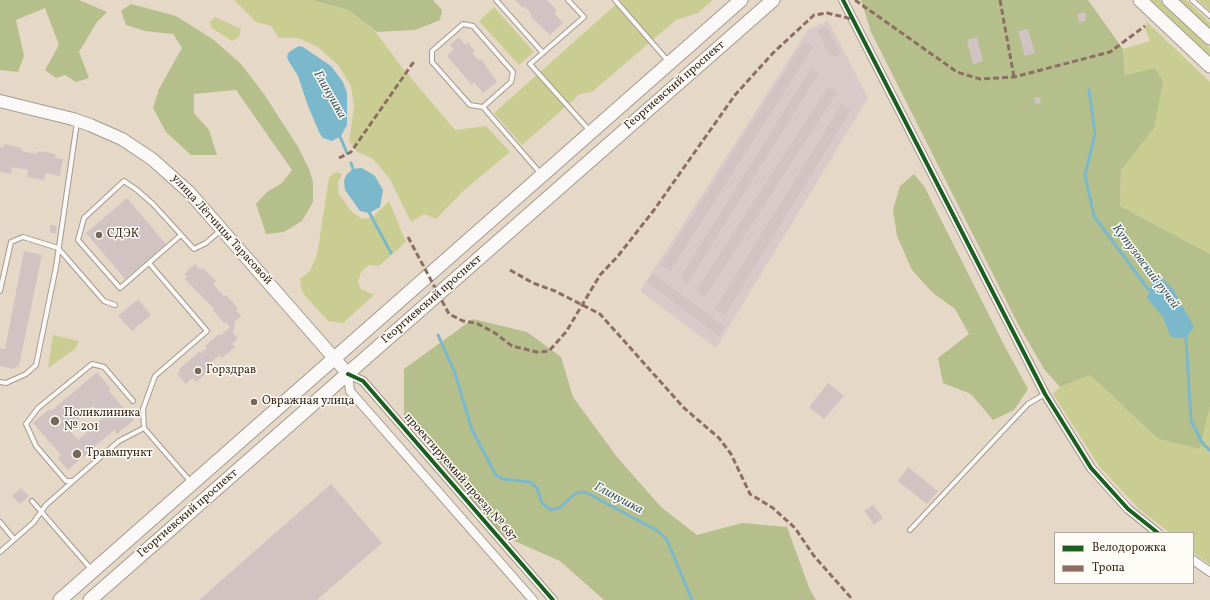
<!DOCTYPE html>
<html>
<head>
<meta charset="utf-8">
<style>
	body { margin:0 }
	#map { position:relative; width:1210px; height:600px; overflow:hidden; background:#e5d8c7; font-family:Vollkorn,serif }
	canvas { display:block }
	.legend { position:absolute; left:1054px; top:532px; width:140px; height:52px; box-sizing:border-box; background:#fdfcf7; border:1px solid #afa8a0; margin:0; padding:5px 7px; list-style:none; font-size:12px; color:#3b2a1e }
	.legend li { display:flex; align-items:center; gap:8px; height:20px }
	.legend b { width:20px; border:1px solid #afa8a0 }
</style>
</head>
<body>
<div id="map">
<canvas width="1210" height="600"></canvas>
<ul class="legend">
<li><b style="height:5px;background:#1b5e20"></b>Велодорожка</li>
<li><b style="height:5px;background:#8d6e63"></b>Тропа</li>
</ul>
</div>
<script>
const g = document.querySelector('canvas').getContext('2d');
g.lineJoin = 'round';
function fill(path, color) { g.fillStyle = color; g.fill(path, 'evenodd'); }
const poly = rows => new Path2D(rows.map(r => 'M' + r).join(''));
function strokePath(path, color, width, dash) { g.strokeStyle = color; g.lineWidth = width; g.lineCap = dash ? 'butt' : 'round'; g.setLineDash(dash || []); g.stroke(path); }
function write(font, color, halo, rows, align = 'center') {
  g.font = font + ' Vollkorn,serif'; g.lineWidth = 3; g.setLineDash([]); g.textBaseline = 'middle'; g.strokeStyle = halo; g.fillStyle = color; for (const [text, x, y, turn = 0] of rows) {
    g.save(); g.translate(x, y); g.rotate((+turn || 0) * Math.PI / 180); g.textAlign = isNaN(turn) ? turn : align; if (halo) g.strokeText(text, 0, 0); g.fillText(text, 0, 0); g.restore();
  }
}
fill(poly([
	[828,21,868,98,716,348,640,291,808,30]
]), '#dac9c9');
fill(poly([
	[234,0,311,0,348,10,375,31,401,66,455,130,486,126,510,152,462,192,436,219,424,214,411,222,390,179,373,159,356,151,349,141,354,107,351,86,338,65,318,47,298,38,279,38,271,26,256,22],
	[621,0,713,0,698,13,676,20,592,92,580,94,522,145,494,113],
	[1151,0,1160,0,1210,48,1210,57],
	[1178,0,1186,0,1210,23,1210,30],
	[1198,0,1210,0,1210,11],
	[494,7,534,52,519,65,479,21],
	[215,17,241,29,239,37,232,41,212,28,210,22],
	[1147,22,1210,82,1210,254,1120,206,1121,170,1136,149,1155,68,1125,75,1123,49,1150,41,1145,28],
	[336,172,342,174,338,183,339,194,351,211,362,219,373,217,389,201,406,242,379,266,369,265,361,272,358,282,361,289,374,295,343,323,328,321,302,292,300,279,310,271,317,255,329,177],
	[53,335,79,341,75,349,48,368],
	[1090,375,1158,439,1200,449,1210,406,1210,565,1193,552,1193,533,1170,533,1139,509,1099,466,1053,394,1060,387]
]), '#cacd92');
fill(poly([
	[0,0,79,0,107,12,97,22,79,52,89,78,76,82,65,75,56,78,45,70,59,45,45,8,16,20,24,56,18,72,0,70],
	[311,0,433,0,442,10,440,20,415,30,377,32,348,10],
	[861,0,1088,0,1123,49,1125,75,1155,68,1163,81,1154,128,1121,170,1120,206,1210,254,1210,406,1200,449,1158,439,1090,375,1060,387,1044,369,1018,324,871,32],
	[131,4,176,16,214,40,241,64,264,94,298,147,309,169,313,182,313,202,302,221,284,232,266,234,256,204,267,192,282,183,292,170,236,90,194,94,194,113,209,130,217,155,191,155,166,132,153,108,159,89,182,48,173,34,145,31,126,25,121,11],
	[914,174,924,186,1003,343,1028,389,1014,410,993,420,971,394,943,383,938,358,969,334,955,309,933,293,912,270,897,236,893,210,900,186],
	[473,319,527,332,561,357,573,397,617,457,661,507,697,535,742,523,787,527,810,590,816,600,604,600,560,561,501,535,442,468,432,445,404,419,404,369]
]), '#b5bf8c');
fill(poly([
	[299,46,303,47,331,66,343,82,347,93,347,125,341,136,332,141,323,138,320,134,308,106,298,76,288,60,287,56,289,52],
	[362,168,375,176,383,190,380,207,369,213,360,211,345,190,344,181,346,175,353,169],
	[1162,278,1173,289,1194,327,1186,338,1171,337,1162,316,1147,298,1152,284]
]), '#7cb8cb');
strokePath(poly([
	[1089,90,1095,134,1085,175,1094,216,1151,293],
	[339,134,347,153],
	[351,163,354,172],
	[368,210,391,253],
	[438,335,455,373,472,430,496,475,503,479,530,482,537,488,542,503,551,510,559,508,576,493,585,492,658,531,667,540,692,600],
	[1184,335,1186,338,1191,421,1203,444,1210,450]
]), '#7cb8cb', 3);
fill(poly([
	[515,0,547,0,557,10,554,13,563,23,550,35,530,16,532,14,525,7,523,8],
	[1085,12,1086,21,1079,22,1077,14],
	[826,26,841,54,832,58,817,30],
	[1028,29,1035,53,1025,56,1018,31],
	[459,37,465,45,468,43,475,51,472,53,479,61,481,59,497,82,483,93,474,82,472,85,447,56,454,50,450,45],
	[977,37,983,61,973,64,967,40],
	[804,41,813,47,670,271,661,265],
	[811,68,819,73,688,283,680,278],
	[828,87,837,92,705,297,696,291],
	[1040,97,1041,103,1036,105,1034,98],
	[842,104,851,110,725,315,715,309],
	[4,144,22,148,21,151,37,154,38,151,56,154,55,158,63,159,60,176,46,173,44,180,27,177,28,170,12,167,11,174,0,172,0,147,3,148],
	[127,198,166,244,125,279,86,233],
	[50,225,57,226,56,233,50,233],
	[24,251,42,255,19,366,13,369,0,366,0,348,5,349],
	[195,264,201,270,203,268,216,281,213,284,224,296,226,295,238,308,236,310,241,316,235,321,233,333,238,338,232,344,235,347,222,358,219,355,207,366,210,370,196,382,193,378,186,384,177,374,180,371,179,369,199,352,201,353,207,348,205,346,219,334,221,335,230,327,226,322,224,323,213,310,214,309,185,279,187,277,184,274],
	[653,274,725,327,719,336,647,282],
	[138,299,151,315,132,331,118,316],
	[97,372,111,389,109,391,134,420,117,434,114,430,68,470,58,458,61,455,33,423,49,409,51,411],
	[93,406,103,418,78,440,67,428],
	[828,383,844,396,824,419,809,407],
	[908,467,938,491,927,504,898,481],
	[331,484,382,543,317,600,199,600],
	[21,488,29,496,20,504,12,496],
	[873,505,883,518,874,525,864,511]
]), '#d2c3c3');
const service = poly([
	[496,0,543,53],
	[568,0,584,17,530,64,590,131],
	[615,0,668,61],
	[1192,0,1210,16],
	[483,107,511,82,513,72,473,26,463,24,432,51,432,62,470,105,483,107,541,174],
	[181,235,120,288,78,240,84,218,124,181,137,190,153,204,194,249,206,243,221,230],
	[0,291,11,242,23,237,58,248,104,301,115,305],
	[0,382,6,383,26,374,36,365,56,267,77,122],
	[133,401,104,367,92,364,38,408,26,424,36,446,66,481,73,481,119,441,144,428,190,481],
	[144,428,143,409,155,376,207,331,149,263],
	[32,501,91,569],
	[0,522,14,539],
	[910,530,1028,404,1045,394],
	[0,552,33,523,46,505,73,481]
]);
const minor = poly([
	[843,0,1045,394,1091,468,1128,509,1158,533],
	[348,374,363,381,553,600],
	[348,374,350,391,533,600],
	[1193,560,1210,572]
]);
const secondary = poly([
	[0,101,73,119,90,125,122,139,152,159,189,192,348,374]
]);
const primary = poly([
	[1140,0,1210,66],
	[1169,0,1210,38],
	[60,600,741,0],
	[90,600,773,0]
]);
strokePath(service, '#a49a8f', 6);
strokePath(minor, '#a49a8f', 10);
strokePath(secondary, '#a49a8f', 14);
strokePath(primary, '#a49a8f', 15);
strokePath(service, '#fbf9f7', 4);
strokePath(minor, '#fbf9f7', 8);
strokePath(secondary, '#fbf9f7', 12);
strokePath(primary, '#fbf9f7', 13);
strokePath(poly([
	[855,0,957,72,980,79,1014,77,1110,52,1145,26],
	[1000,0,1014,77],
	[339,158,351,152,415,60],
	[408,237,449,314,463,321,476,323,495,333,512,346,537,352,549,351,566,332,600,275,618,256,654,210,735,95,773,53,814,15,827,13,852,19],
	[510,270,533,283,555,291,600,314,684,408,719,438,731,454,750,494,773,508,795,528,814,556,853,600]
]), '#8d6e63', 3, [6, 3]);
strokePath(poly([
	[843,0,1045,394,1091,468,1128,509,1158,533],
	[348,374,363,381,553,600]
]), '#1b5e20', 4);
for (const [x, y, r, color] of [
	[99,235,4,"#766759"],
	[198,371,4,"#766759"],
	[254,402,4,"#766759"],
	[55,421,5,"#766759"],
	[77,454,5,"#766759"]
]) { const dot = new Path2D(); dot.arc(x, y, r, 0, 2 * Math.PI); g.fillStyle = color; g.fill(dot); strokePath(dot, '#fdfcf7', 1.5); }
write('12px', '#3b2a1e', '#fdfcf7', [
	["Георгиевский проспект",675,86,-41],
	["улица Лётчицы Тарасовой",221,230,48],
	["Георгиевский проспект",432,300,-41],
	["проектируемый проезд № 687",460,478,49],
	["Георгиевский проспект",188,514,-41]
]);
write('12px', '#3b2a1e', '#fdfcf7', [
	["СДЭК",107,235],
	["Горздрав",206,371],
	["Овражная улица",262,402],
	["Поликлиника",64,414],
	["№ 201",64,428],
	["Травмпункт",86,454]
], 'left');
write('italic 13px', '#435d64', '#fdfcf7', [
	["Глинушка",329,95,60],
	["Кутузовский ручей",1145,267,53],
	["Глинушка",618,499,28]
]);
</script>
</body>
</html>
